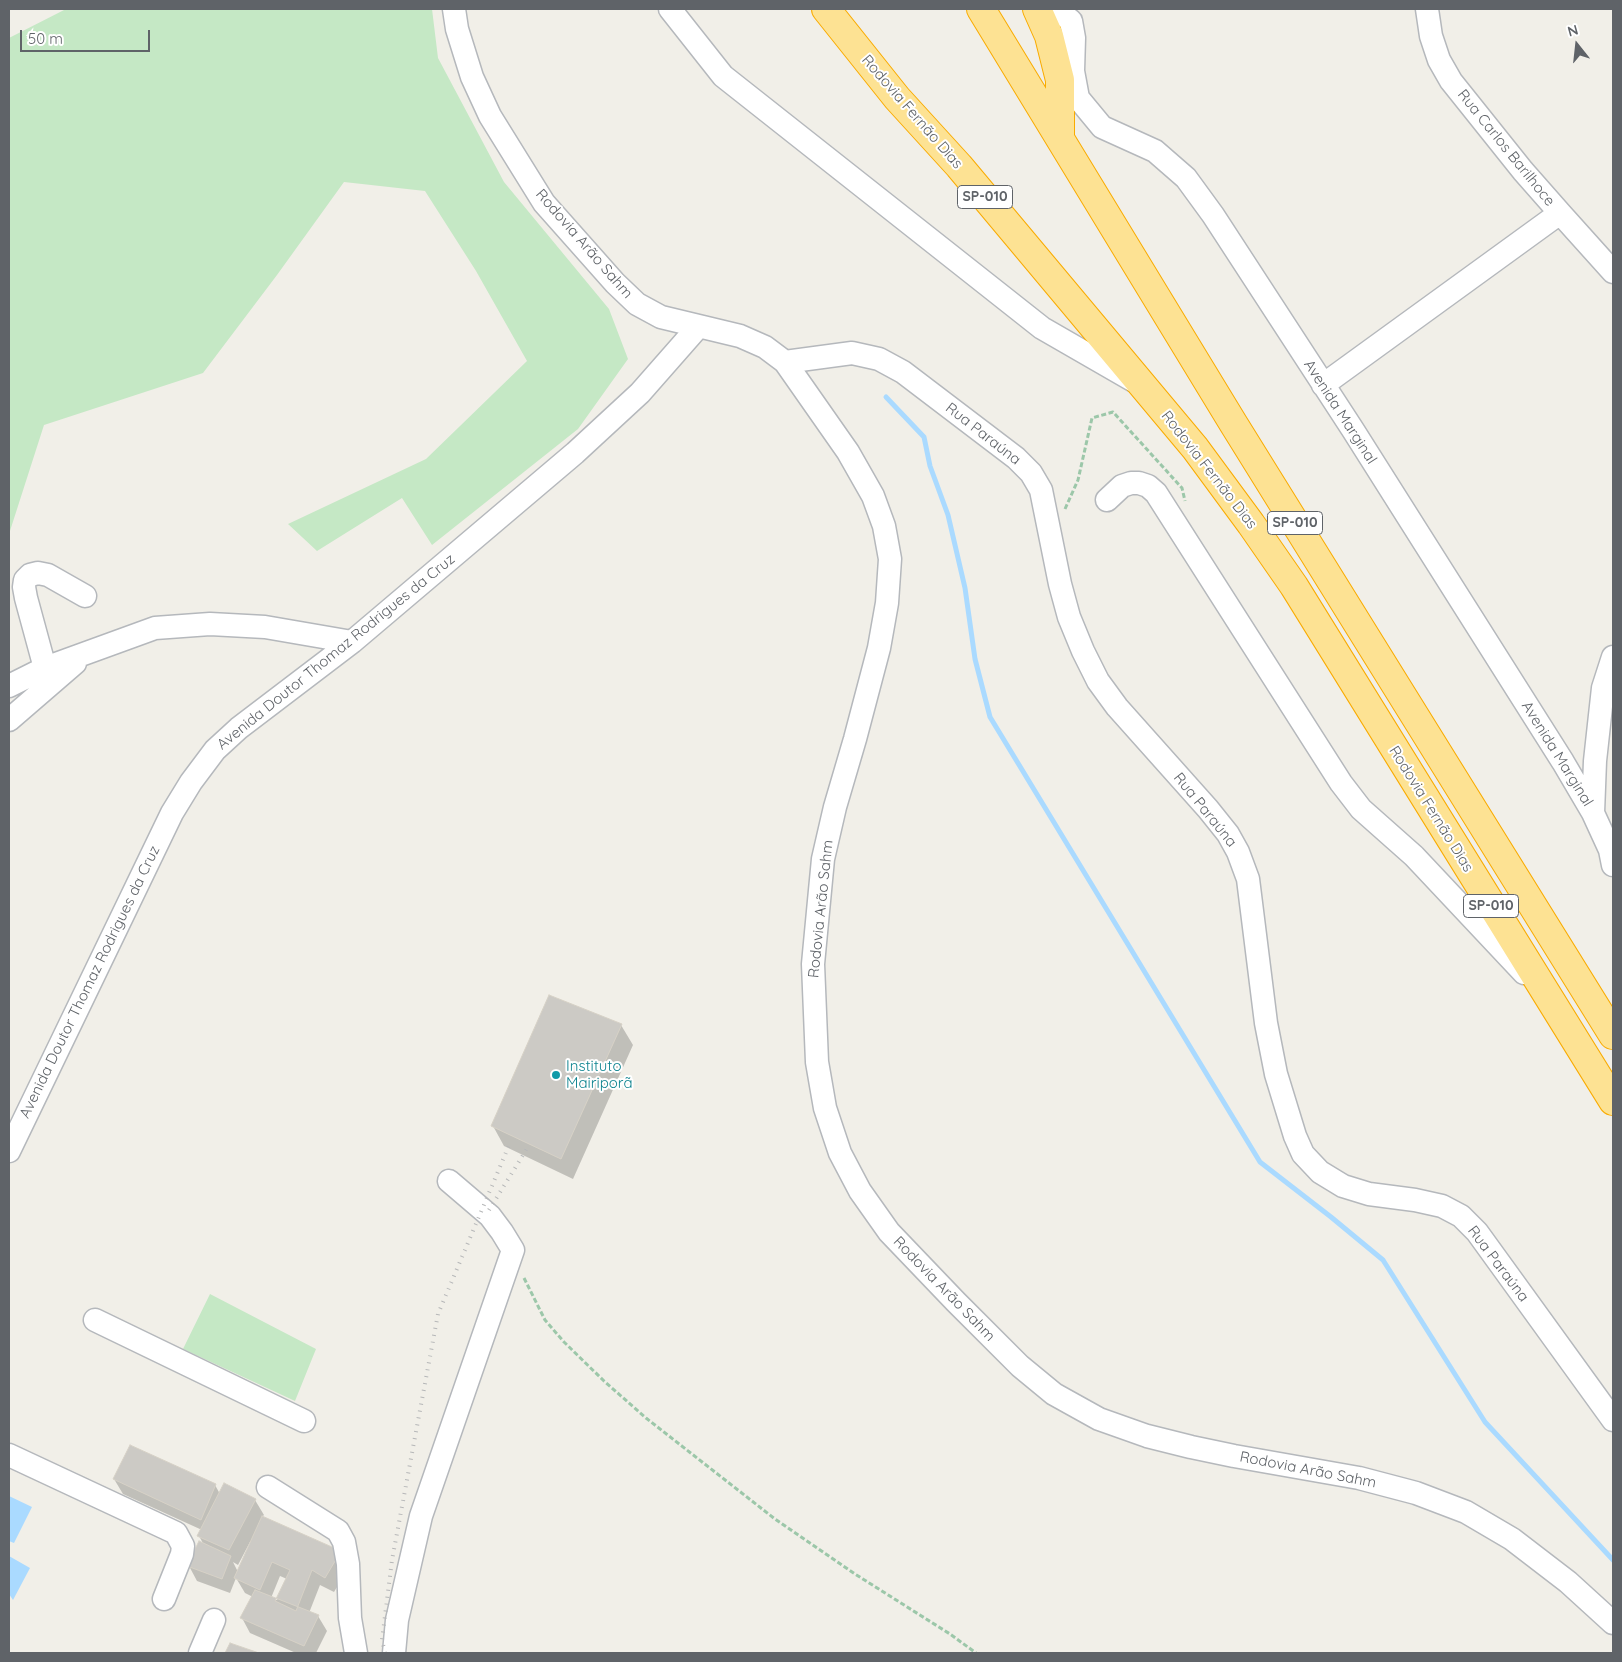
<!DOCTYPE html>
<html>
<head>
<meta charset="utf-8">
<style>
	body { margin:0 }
	#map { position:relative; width:1622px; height:1662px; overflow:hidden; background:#f1efe8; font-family:Quicksand,sans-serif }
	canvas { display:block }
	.frame { position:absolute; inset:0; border:10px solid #5f6368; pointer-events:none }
	.north { position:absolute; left:1552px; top:20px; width:50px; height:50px; -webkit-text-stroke:4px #fff; paint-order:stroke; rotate:344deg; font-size:14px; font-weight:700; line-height:20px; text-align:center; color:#5f6368 }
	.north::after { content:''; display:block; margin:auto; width:18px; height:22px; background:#5f6368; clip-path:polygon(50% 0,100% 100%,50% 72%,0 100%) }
	.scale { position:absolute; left:20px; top:30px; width:130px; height:22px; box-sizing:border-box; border:2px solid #5f6368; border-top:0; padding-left:6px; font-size:15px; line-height:18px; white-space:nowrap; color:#5f6368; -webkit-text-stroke:4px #fff; paint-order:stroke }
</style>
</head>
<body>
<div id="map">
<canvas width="1622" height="1662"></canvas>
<div class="frame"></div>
<div class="north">N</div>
<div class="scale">50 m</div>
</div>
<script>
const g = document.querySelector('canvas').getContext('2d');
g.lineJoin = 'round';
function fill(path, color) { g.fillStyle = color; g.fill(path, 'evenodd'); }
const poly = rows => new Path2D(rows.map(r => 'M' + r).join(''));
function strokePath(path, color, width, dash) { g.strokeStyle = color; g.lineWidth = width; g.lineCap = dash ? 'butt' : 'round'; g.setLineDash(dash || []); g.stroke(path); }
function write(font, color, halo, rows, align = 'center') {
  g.font = font + ' Quicksand,sans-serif'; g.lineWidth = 4; g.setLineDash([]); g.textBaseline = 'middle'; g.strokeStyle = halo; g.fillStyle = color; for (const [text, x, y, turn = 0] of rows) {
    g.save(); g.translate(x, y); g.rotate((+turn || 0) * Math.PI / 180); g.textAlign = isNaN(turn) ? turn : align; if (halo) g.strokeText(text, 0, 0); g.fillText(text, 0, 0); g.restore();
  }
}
fill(poly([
	[66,9,432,9,438,58,504,182,609,309,628,359,578,429,432,545,402,498,317,551,288,524,426,459,527,361,476,271,425,191,344,182,277,275,203,373,44,425,9,534,9,38],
	[210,1294,316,1349,295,1401,183,1349]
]), '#c5e8c5');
fill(poly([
	[9,1496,32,1507,14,1543,9,1541],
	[9,1556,30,1568,13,1600,9,1594]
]), '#aadaff');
fill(poly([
	[621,1025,633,1045,573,1179,504,1146,493,1126],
	[114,1479,215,1485,220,1494,255,1500,264,1515,262,1517,349,1567,334,1592,320,1585,309,1613,318,1616,327,1631,316,1653,296,1653,250,1633,242,1618,253,1597,245,1593,236,1578,230,1593,197,1581,189,1566,204,1545,199,1536,202,1530,123,1494],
	[250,1542,251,1543,238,1572,233,1562,238,1565],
	[280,1576,287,1579,277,1600,271,1598]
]), '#0003');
strokePath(poly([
	[886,397,924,437,930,466,948,515,965,588,975,659,990,717,1260,1162,1331,1217,1383,1260,1485,1422,1613,1560]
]), '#aadaff', 5);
const building = poly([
	[549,995,622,1024,561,1159,491,1126,549,995],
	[130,1445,216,1484,201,1520,113,1479,130,1445],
	[224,1483,256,1499,229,1550,197,1536,224,1483],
	[262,1516,341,1551,325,1578,312,1570,296,1611,275,1601,290,1570,272,1562,260,1590,234,1578,262,1516],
	[199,1541,231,1556,222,1579,187,1566,199,1541],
	[255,1590,319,1615,304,1646,240,1618,255,1590],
	[230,1643,259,1653,225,1653,230,1643]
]);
fill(building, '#cccac5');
strokePath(building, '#d6d1c6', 1);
const minor = poly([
	[454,9,457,29,472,77,490,116,544,203,615,283,637,304,661,317,740,336,765,347,785,362,848,452,873,496,884,526,890,559,887,603,879,648,855,739,835,807,823,859,813,964,817,1062,825,1108,840,1153,860,1191,889,1232,956,1302,1020,1366,1054,1394,1099,1419,1147,1436,1191,1447,1234,1456,1359,1478,1416,1493,1466,1512,1512,1539,1568,1582,1613,1623],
	[670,9,723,76,1042,328,1134,381],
	[1427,9,1431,36,1439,60,1451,81,1523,171,1560,213,1613,272],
	[1040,16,1060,12,1071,21,1074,38,1073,71,1078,98,1102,127,1155,151,1186,178,1213,215,1353,430,1563,762,1593,813,1610,850,1613,865],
	[785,362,852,353,879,359,903,372,1016,458,1031,473,1041,490,1060,584,1069,617,1083,651,1098,681,1117,707,1208,809,1228,834,1238,852,1248,879,1266,1023,1276,1074,1295,1136,1303,1154,1320,1172,1343,1186,1369,1194,1415,1200,1442,1206,1461,1216,1477,1232,1613,1420],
	[1323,385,1560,213],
	[1107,500,1122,486,1131,483,1139,483,1148,486,1156,493,1341,783,1361,809,1414,856,1524,973],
	[45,668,26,598,24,587,25,580,30,575,38,573,48,575,85,596],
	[9,686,45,668,155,628,210,624,265,627,352,642],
	[9,720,75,663],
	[1593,813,1595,761,1603,688,1613,657],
	[9,1151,172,813,191,782,215,750,239,728,352,642,575,453,640,393,698,327],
	[95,1320,304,1421],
	[9,1455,176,1533,183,1546,182,1554,164,1599],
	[268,1487,338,1531,344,1542,348,1564,350,1618,356,1653],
	[200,1653,214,1620],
	[394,1653,397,1620,421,1516,513,1250,502,1232,490,1216,449,1181]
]);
const highway = poly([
	[826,9,897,98,959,166,1195,448,1251,524,1294,586,1613,1101],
	[981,9,1233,423,1613,1035],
	[1037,9,1049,36,1060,80,1060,137]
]);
strokePath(minor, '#b5b8bc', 25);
strokePath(highway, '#f9ab00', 30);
strokePath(poly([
	[1065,509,1078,480,1092,418,1113,412,1182,488,1185,501],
	[524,1278,545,1320,564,1342,604,1381,646,1418,775,1519,855,1574,950,1634,976,1653]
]), '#9cc7a9', 3, [5, 2.5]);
strokePath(minor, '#fff', 22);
strokePath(highway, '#fde293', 28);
strokePath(poly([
	[489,1210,528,1147],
	[385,1653,382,1640,392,1560,438,1314,510,1143]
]), '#b6b7b8', 4, [1, 6]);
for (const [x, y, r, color] of [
	[556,1075,5,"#0f9aa8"]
]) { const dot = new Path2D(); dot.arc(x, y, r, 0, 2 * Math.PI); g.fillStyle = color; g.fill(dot); strokePath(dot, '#fff', 2); }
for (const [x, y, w] of [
	[985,197,55],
	[1295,523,55],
	[1491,906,55]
]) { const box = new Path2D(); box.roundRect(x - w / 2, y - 11.5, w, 23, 4); g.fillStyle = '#fff'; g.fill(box); strokePath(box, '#5f6368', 1); }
write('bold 14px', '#5f6368', null, [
	["SP-010",985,197],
	["SP-010",1295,523],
	["SP-010",1491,906]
]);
write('15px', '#5f6368', '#fff', [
	["Rodovia Fernão Dias",912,112,49],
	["Rua Carlos Barilhoce",1506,148,51],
	["Rodovia Arão Sahm",584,244,49],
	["Avenida Marginal",1340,412,57],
	["Rua Paraúna",983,434,38],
	["Rodovia Fernão Dias",1209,470,52],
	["Avenida Doutor Thomaz Rodrigues da Cruz",336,652,-39],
	["Avenida Marginal",1557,754,58],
	["Rodovia Fernão Dias",1431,809,58],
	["Rua Paraúna",1205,810,51],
	["Rodovia Arão Sahm",821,909,-84],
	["Avenida Doutor Thomaz Rodrigues da Cruz",90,982,-64],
	["Rua Paraúna",1498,1264,53],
	["Rodovia Arão Sahm",944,1289,46],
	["Rodovia Arão Sahm",1308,1470,11]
]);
write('15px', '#0d838f', '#fff', [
	["Instituto",566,1066],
	["Mairiporã",566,1083]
], 'left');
</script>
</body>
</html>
